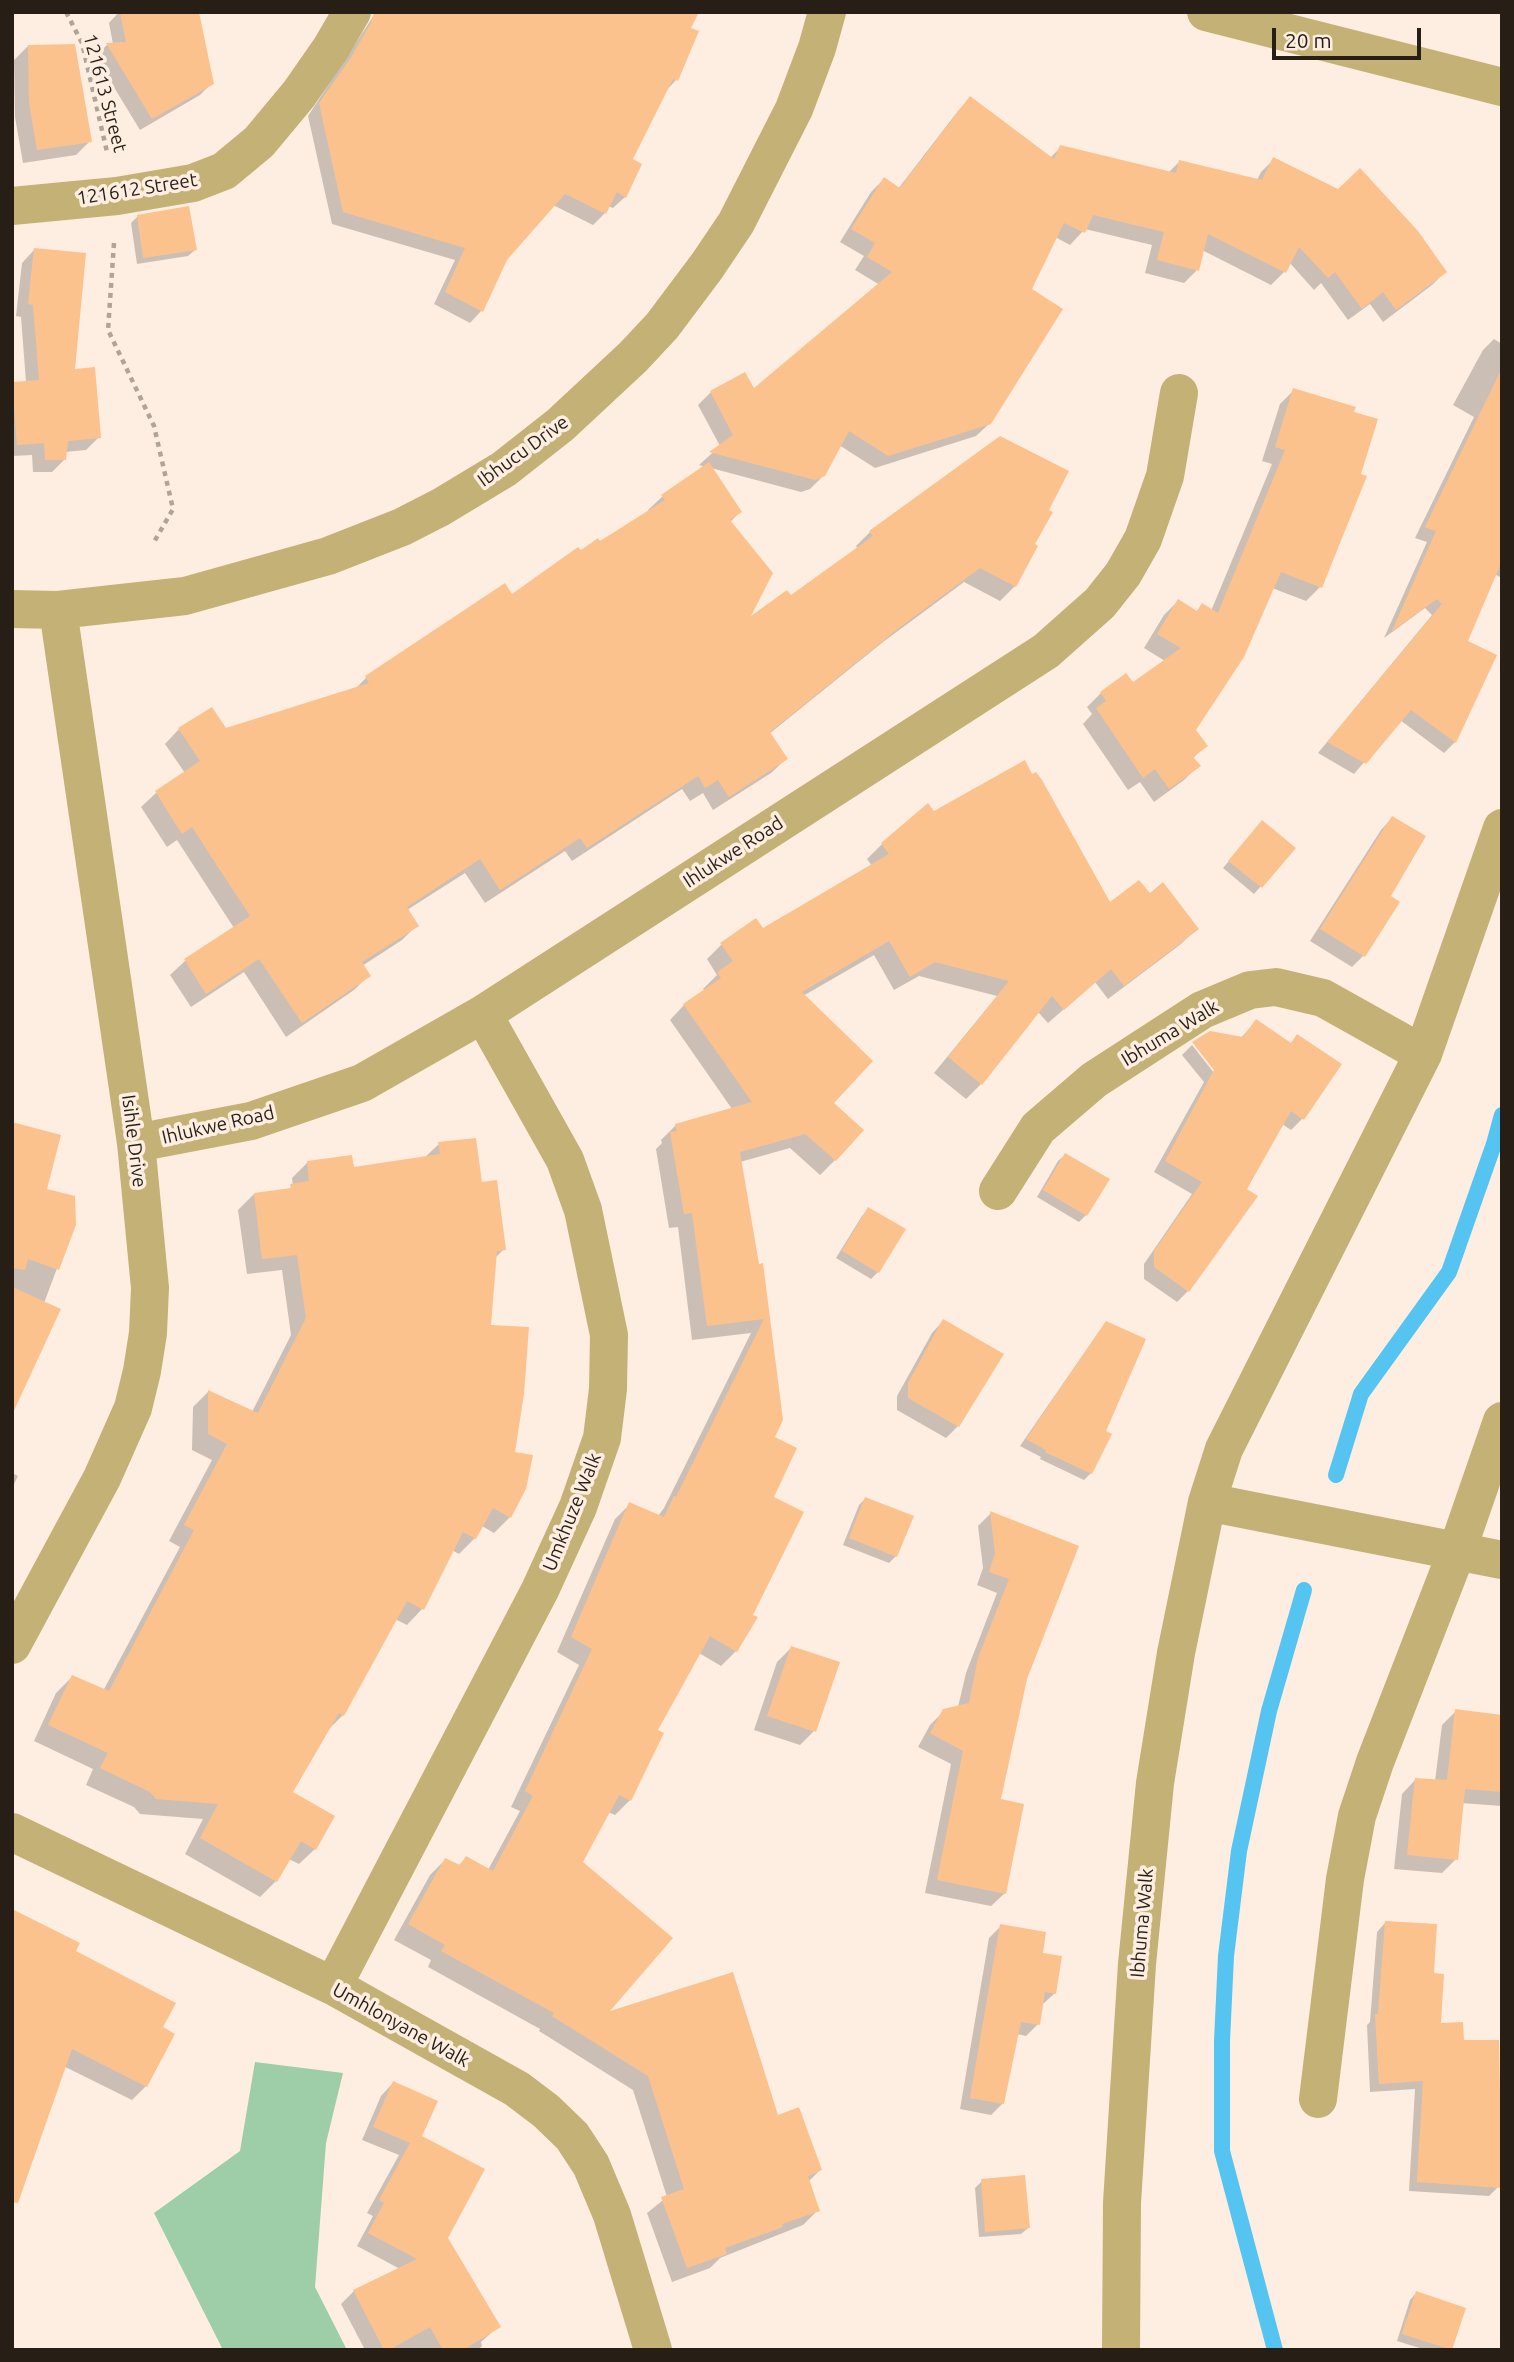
<!DOCTYPE html>
<html>
<head>
<meta charset="utf-8">
<style>
	body { margin:0 }
	#map { position:relative; width:1514px; height:2362px; overflow:hidden; background:#feeee1; font-family:Ubuntu,sans-serif }
	canvas { display:block }
	.frame { position:absolute; inset:0; border:14px solid #271e16; pointer-events:none }
	.scale { position:absolute; left:1272px; top:28px; width:149px; height:32px; box-sizing:border-box; border:4px solid #271e16; border-top:0; padding-left:9px; font-size:21px; line-height:24px; white-space:nowrap; color:#271e16; -webkit-text-stroke:5px #feeee1; paint-order:stroke }
</style>
</head>
<body>
<div id="map">
<canvas width="1514" height="2362"></canvas>
<div class="frame"></div>
<div class="scale">20 m</div>
</div>
<script>
const g = document.querySelector('canvas').getContext('2d');
g.lineJoin = 'round';
function fill(path, color) { g.fillStyle = color; g.fill(path, 'evenodd'); }
const poly = rows => new Path2D(rows.map(r => 'M' + r).join(''));
function strokePath(path, color, width, dash) { g.strokeStyle = color; g.lineWidth = width; g.lineCap = dash ? 'butt' : 'round'; g.setLineDash(dash || []); g.stroke(path); }
function write(font, color, halo, rows, align = 'center') {
  g.font = font + ' Ubuntu,sans-serif'; g.lineWidth = 7; g.setLineDash([]); g.textBaseline = 'middle'; g.strokeStyle = halo; g.fillStyle = color; for (const [text, x, y, turn = 0] of rows) {
    g.save(); g.translate(x, y); g.rotate((+turn || 0) * Math.PI / 180); g.textAlign = isNaN(turn) ? turn : align; if (halo) g.strokeText(text, 0, 0); g.fillText(text, 0, 0); g.restore();
  }
}
fill(poly([
	[255,2062,343,2073,326,2143,315,2287,347,2350,223,2350,154,2213,240,2151]
]), '#9dcea7');
fill(poly([
	[119,12,197,12,212,83,200,95,140,130,95,56,107,45,113,44,109,23],
	[376,12,689,28,676,80,664,93,631,159,625,197,613,208,608,206,605,213,593,225,553,205,506,259,481,311,470,323,434,304,455,260,332,224,308,116],
	[28,46,90,141,76,155,23,163,15,117,14,60],
	[970,98,1050,158,1061,147,1168,173,1179,162,1257,180,1261,172,1274,159,1445,272,1432,285,1383,322,1370,304,1348,320,1321,283,1314,290,1289,262,1284,272,1271,285,1202,250,1197,270,1184,283,1145,273,1152,245,1085,229,1070,245,1055,237,1030,289,990,423,976,436,875,468,839,445,824,475,810,489,801,492,711,468,740,512,730,522,745,622,790,597,858,549,856,546,870,532,1047,511,1033,545,1035,546,1015,586,1000,601,964,582,883,642,769,734,786,759,771,773,713,810,703,793,690,801,682,789,572,861,565,851,485,903,465,873,407,910,417,925,402,940,362,966,368,976,354,990,286,1037,244,972,191,1007,170,975,185,961,234,928,177,840,167,847,141,807,156,793,185,773,165,744,179,729,225,731,354,690,366,678,505,586,512,596,580,552,600,543,649,512,648,510,663,496,706,467,699,465,720,446,698,405,711,392,753,391,880,285,855,270,864,256,840,242,871,192,884,179,898,189,958,111],
	[138,216,195,250,188,256,137,264,131,223],
	[34,250,73,371,99,437,86,450,65,452,65,459,52,472,33,472,32,455,12,456,12,384,26,382,21,317,16,316,22,263],
	[1494,339,1502,344,1502,578,1494,574,1466,642,1455,742,1444,753,1400,720,1354,774,1318,753,1432,615,1425,608,1384,638,1427,542,1415,538,1474,417,1453,405,1483,350],
	[1294,390,1320,587,1306,601,1272,588,1194,730,1206,746,1192,759,1198,766,1184,780,1154,802,1140,782,1128,790,1083,724,1092,714,1087,707,1101,693,1133,684,1165,661,1144,648,1164,615,1178,601,1196,612,1202,606,1211,611,1272,464,1262,461,1280,404],
	[934,813,1110,905,1150,896,1196,929,1181,944,1108,999,1095,982,1048,1023,1038,1012,981,1084,966,1099,934,1073,997,996,919,976,894,990,874,955,803,996,831,1103,835,1160,820,1175,790,1148,740,1162,758,1265,762,1265,772,1438,771,1498,736,1651,721,1666,699,1653,655,1731,630,1800,615,1815,608,1812,581,1862,605,2014,777,2117,820,2170,808,2182,818,2210,803,2225,720,2258,710,2268,672,2282,647,2213,667,2197,633,2090,539,2031,540,2029,428,1967,431,1960,394,1940,430,1875,445,1860,458,1866,466,1858,488,1870,520,1811,511,1807,579,1665,557,1652,615,1519,630,1504,658,1516,664,1508,751,1333,692,1340,678,1227,669,1228,656,1149,662,1143,661,1140,676,1125,732,1109,670,1020,684,1005,705,991,703,989,717,975,707,959,721,945,762,930,872,866,867,859,882,844],
	[1392,818,1389,897,1363,956,1352,967,1310,941,1381,830],
	[1256,829,1294,848,1254,894,1223,868],
	[1256,1021,1290,1044,1298,1036,1302,1119,1291,1130,1282,1124,1188,1291,1177,1302,1144,1279,1144,1264,1192,1194,1154,1172,1204,1082,1182,1055,1192,1045,1218,1078,1240,1039],
	[12,1124,45,1190,73,1226,44,1303,12,1416],
	[439,1144,480,1184,504,1249,495,1258,489,1326,513,1453,510,1517,494,1533,482,1526,475,1538,459,1554,452,1550,422,1609,407,1625,395,1619,343,1715,327,1731,291,1793,315,1849,299,1864,289,1859,276,1881,260,1897,185,1854,203,1819,140,1814,134,1807,86,1785,93,1769,34,1741,56,1693,72,1677,103,1691,180,1547,169,1541,212,1460,192,1450,193,1407,208,1392,252,1412,291,1335,282,1270,247,1274,238,1210,254,1194,287,1190,293,1186,292,1178,308,1162,352,1169,424,1158],
	[1065,1155,1086,1215,1079,1222,1037,1197,1058,1161],
	[868,1209,878,1272,871,1279,836,1258,862,1216],
	[943,1321,958,1426,946,1438,897,1410,897,1396,932,1333],
	[1100,1330,1103,1432,1091,1473,1084,1480,1040,1459,1041,1457,1020,1446],
	[12,1473,18,1476,12,1488],
	[865,1499,896,1556,889,1563,843,1545,859,1505],
	[991,1513,1076,1547,1025,1679,999,1801,1005,1893,991,1906,925,1893,951,1764,918,1747,930,1725,944,1711,958,1707,966,1673,997,1593,977,1585,983,1568,978,1526],
	[791,1648,814,1731,800,1745,754,1730,777,1662],
	[1456,1711,1502,1716,1502,1806,1461,1803,1456,1859,1442,1873,1394,1869,1402,1794,1416,1779,1435,1781,1442,1725],
	[1385,1923,1432,1974,1439,2025,1463,2042,1499,2110,1502,2110,1498,2187,1489,2196,1409,2191,1415,2089,1370,2092,1367,2025,1370,2022,1377,1932],
	[1001,1926,1041,1955,1055,1993,1043,2004,1038,2024,1026,2036,1017,2034,1003,2103,991,2115,960,2109,989,1938],
	[160,2028,146,2086,132,2100,29,2049],
	[393,2083,420,2137,446,2238,499,2326,481,2342,482,2346,478,2350,365,2350,341,2304,354,2291,400,2269,357,2246,373,2216,367,2213,399,2155,362,2140,381,2096],
	[982,2181,1028,2228,1021,2234,979,2237,975,2188],
	[1416,2293,1451,2349,1450,2350,1426,2350,1397,2341,1410,2300]
]), '#0003');
strokePath(poly([
	[1336,1475,1361,1394,1449,1272,1494,1144,1502,1115],
	[1275,2350,1222,2151,1222,2041,1226,1956,1239,1851,1269,1711,1304,1590]
]), '#55c4f0', 16);
fill(poly([
	[120,12,199,12,214,84,152,119,106,43,126,42],
	[374,12,699,12,691,28,699,31,678,81,673,79,633,159,642,164,626,198,617,192,606,214,565,194,507,260,483,312,445,292,465,248,343,212,319,103,350,59,371,23],
	[75,44,92,142,37,150,29,102,28,45],
	[970,96,1054,159,1060,145,1176,173,1179,160,1262,180,1273,157,1338,189,1360,168,1418,231,1447,272,1396,310,1383,292,1362,309,1335,272,1328,278,1299,247,1286,273,1208,234,1199,271,1157,260,1164,232,1093,215,1085,233,1064,223,1032,289,1063,309,991,424,888,456,849,431,825,476,815,480,709,452,733,435,710,391,745,372,754,388,892,272,867,257,875,243,851,229,884,177,900,188],
	[189,206,197,250,143,258,137,215],
	[34,248,86,253,75,369,95,367,101,438,68,441,66,460,45,460,44,443,17,445,12,382,39,380,33,305,28,304],
	[1502,368,1502,561,1468,641,1497,655,1456,743,1411,710,1366,764,1327,742,1442,604,1437,599,1392,631,1436,531,1425,527],
	[1293,388,1356,407,1354,412,1378,419,1361,474,1367,476,1322,588,1281,572,1244,657,1196,730,1208,746,1193,757,1201,766,1169,789,1155,769,1143,778,1096,708,1106,701,1100,692,1126,673,1133,682,1181,648,1157,634,1178,599,1197,611,1202,603,1218,613,1285,450,1275,447],
	[1000,436,1069,471,1049,510,1053,512,1035,544,1038,546,1016,587,980,568,899,628,770,732,788,759,729,797,718,780,705,788,698,776,587,848,580,838,500,890,480,859,407,907,419,926,362,962,371,976,302,1023,259,959,206,994,184,959,250,916,192,827,182,834,155,791,200,761,178,728,212,707,226,728,369,683,365,676,505,583,512,594,578,547,581,550,598,538,600,541,665,500,661,495,709,462,742,512,730,520,773,573,751,616,787,590,791,595,873,536,869,531],
	[1025,760,1032,774,1036,772,1042,780,1110,902,1139,880,1150,893,1163,882,1199,929,1124,986,1111,969,1064,1010,1052,996,982,1085,948,1057,1009,981,935,962,910,977,889,941,802,992,873,1061,834,1103,864,1130,836,1161,805,1134,740,1152,759,1264,763,1263,783,1420,775,1437,797,1448,774,1497,804,1512,753,1615,758,1617,737,1652,710,1636,658,1730,664,1733,631,1801,619,1795,583,1862,673,1938,610,2011,733,1972,778,2115,799,2107,822,2170,808,2176,820,2211,782,2224,783,2227,725,2248,727,2254,687,2268,661,2197,684,2189,648,2076,552,2016,554,2013,441,1951,445,1945,408,1924,445,1858,460,1865,466,1856,493,1871,533,1796,525,1791,592,1649,571,1637,629,1502,664,1517,674,1496,676,1497,764,1319,707,1326,692,1213,684,1214,670,1132,677,1131,675,1124,752,1102,683,1004,721,978,717,972,733,961,720,943,756,918,763,928,889,854,881,843,928,803,934,811],
	[1392,816,1426,836,1391,896,1400,902,1365,957,1320,929],
	[1262,820,1296,848,1262,888,1228,861],
	[1256,1019,1291,1043,1297,1034,1342,1064,1304,1120,1291,1111,1247,1189,1258,1196,1189,1292,1154,1267,1154,1251,1202,1182,1165,1161,1214,1070,1192,1042,1210,1031,1243,1037],
	[12,1122,61,1135,47,1189,75,1196,76,1225,59,1270,28,1259,25,1270,12,1268],
	[476,1138,482,1182,497,1180,506,1250,497,1251,491,1325,529,1327,524,1394,515,1452,533,1455,526,1489,511,1518,493,1508,476,1539,463,1532,424,1610,407,1601,344,1716,339,1713,293,1792,335,1816,316,1850,301,1841,277,1882,200,1838,218,1804,156,1799,150,1792,100,1768,108,1753,48,1725,72,1675,109,1691,194,1530,184,1525,227,1444,208,1434,208,1390,258,1413,306,1318,297,1255,262,1259,254,1193,291,1188,290,1184,309,1181,307,1161,352,1155,354,1167,440,1154,438,1142],
	[1065,1153,1110,1179,1087,1216,1043,1190],
	[868,1207,906,1229,879,1273,842,1251],
	[12,1287,61,1309,12,1415],
	[943,1319,1004,1354,959,1427,908,1398,908,1383],
	[1106,1321,1146,1339,1106,1431,1112,1434,1092,1474,1045,1452,1046,1450,1026,1439],
	[865,1497,914,1516,897,1557,849,1538],
	[990,1511,1079,1546,1027,1679,1001,1799,1024,1804,1006,1894,937,1880,963,1751,930,1733,943,1709,969,1703,978,1658,1009,1579,989,1572,995,1553],
	[791,1646,840,1662,816,1732,767,1716],
	[1455,1709,1502,1715,1502,1792,1465,1789,1458,1860,1407,1855,1415,1778,1447,1780],
	[12,1909,80,1943,76,1951,176,2003,163,2027,175,2034,147,2087,72,2049,18,2203,12,2202],
	[1385,1921,1437,1924,1434,1973,1444,1974,1441,2023,1463,2022,1464,2040,1499,2040,1502,2188,1417,2182,1423,2081,1379,2084,1375,2014,1378,2014],
	[1000,1924,1046,1932,1043,1953,1062,1956,1056,1994,1045,1992,1040,2025,1021,2022,1004,2104,970,2098],
	[393,2081,438,2101,422,2136,485,2169,448,2238,501,2327,463,2350,443,2350,430,2327,389,2350,384,2350,353,2290,417,2259,368,2233,384,2203,379,2200,410,2143,373,2127],
	[1025,2175,1030,2228,985,2232,981,2179],
	[1416,2291,1466,2308,1452,2350,1402,2334]
]), '#fcc28e');
strokePath(poly([
	[66,12,82,43,107,152],
	[114,243,108,330,154,426,173,509,154,542]
]), '#b0a397', 4.5, [5, 5]);
strokePath(poly([
	[1206,12,1502,87],
	[12,206,117,196,193,183,224,171,259,142,299,94,331,48,352,12],
	[12,609,58,610,185,596,328,556,402,527,441,507,504,469,560,425,633,357,662,326,707,266,736,223,794,109,817,48,827,12],
	[136,1143,251,1121,362,1083,483,1014,1046,651,1100,603,1123,574,1143,539,1165,476,1179,393],
	[998,1191,1038,1128,1094,1080,1202,1010,1250,990,1276,987,1323,998,1423,1054],
	[1207,1502,1502,1560],
	[12,1645,102,1478,133,1408,142,1371,148,1333,150,1288,136,1143,58,610],
	[12,1832,333,1986,517,2089,546,2111,572,2136,591,2165,612,2215,653,2350],
	[333,1986,540,1590,578,1507,602,1438,608,1389,609,1335,583,1210,565,1160,483,1014],
	[1318,2099,1345,1879,1357,1816,1375,1762,1457,1551,1502,1421],
	[1121,2350,1122,2203,1137,1964,1155,1783,1176,1653,1207,1502,1224,1449,1423,1054,1502,828]
]), '#c4b176', 38);
write('19px', '#271e16', '#feeee1', [
	["121613 Street",105,93,75],
	["121612 Street",137,189,-9],
	["Ibhucu Drive",523,451,-36],
	["Ihlukwe Road",733,852,-33],
	["Ibhuma Walk",1170,1033,-31],
	["Ihlukwe Road",218,1125,-13],
	["Isihle Drive",134,1141,83],
	["Umkhuze Walk",572,1512,-68],
	["Ibhuma Walk",1142,1923,-85],
	["Umhlonyane Walk",401,2025,29]
]);
</script>
</body>
</html>
